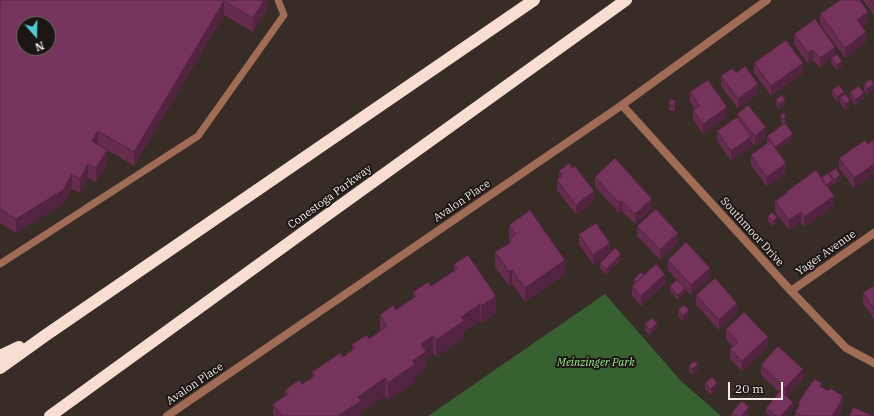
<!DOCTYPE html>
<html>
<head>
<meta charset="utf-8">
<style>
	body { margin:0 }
	#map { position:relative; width:874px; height:416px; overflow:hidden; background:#382c26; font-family:"IBM Plex Serif",serif }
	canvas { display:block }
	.north { position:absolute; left:16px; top:16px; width:40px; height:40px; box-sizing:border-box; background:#1b1613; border:1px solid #716b67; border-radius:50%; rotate:160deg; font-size:11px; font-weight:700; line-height:16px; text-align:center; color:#f2eae6 }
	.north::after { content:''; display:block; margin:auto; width:14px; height:18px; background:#52cbd7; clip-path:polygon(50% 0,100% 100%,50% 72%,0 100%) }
	.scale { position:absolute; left:728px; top:382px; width:55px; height:18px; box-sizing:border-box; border:2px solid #f2eae6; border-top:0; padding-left:5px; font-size:12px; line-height:14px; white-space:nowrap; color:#f2eae6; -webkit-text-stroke:3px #1b1613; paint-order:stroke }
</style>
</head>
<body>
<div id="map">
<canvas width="874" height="416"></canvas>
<div class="north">N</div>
<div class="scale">20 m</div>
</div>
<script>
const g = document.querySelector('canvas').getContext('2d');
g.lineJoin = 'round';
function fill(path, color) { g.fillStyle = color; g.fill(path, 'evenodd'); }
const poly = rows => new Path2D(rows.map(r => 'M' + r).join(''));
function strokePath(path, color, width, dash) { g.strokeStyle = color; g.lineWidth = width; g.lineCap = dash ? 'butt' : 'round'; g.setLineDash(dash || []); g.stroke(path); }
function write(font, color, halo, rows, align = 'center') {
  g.font = font + ' "IBM Plex Serif",serif'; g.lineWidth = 4; g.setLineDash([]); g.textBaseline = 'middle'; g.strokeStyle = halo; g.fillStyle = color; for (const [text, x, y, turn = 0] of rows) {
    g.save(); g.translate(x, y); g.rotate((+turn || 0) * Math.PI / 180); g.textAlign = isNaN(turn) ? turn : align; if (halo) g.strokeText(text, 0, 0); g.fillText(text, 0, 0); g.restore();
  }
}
fill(poly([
	[605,294,681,381,721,416,428,416]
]), '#386132');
strokePath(poly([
	[0,264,198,136,284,15,278,0]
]), '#a06c56', 7);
strokePath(poly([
	[622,105,791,291,846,348,874,363],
	[791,291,874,233],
	[167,416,622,105,767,0]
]), '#a06c56', 8);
strokePath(poly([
	[0,356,19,347],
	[0,368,46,335,534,0],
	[50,416,323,218,626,0]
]), '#f8ddd2', 12);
fill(poly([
	[0,0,268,0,268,8,253,32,224,15,134,166,107,150,107,164,96,182,88,178,80,193,72,189,63,204,16,233,0,223],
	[863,0,874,0,874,15],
	[820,14,868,22,862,26,866,42,845,58,820,24],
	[794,34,835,56,842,66,837,70,831,63,831,59,820,68,813,60,808,64,794,44],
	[754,63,803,73,771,96,754,73],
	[736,73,758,94,738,109,721,86,721,76],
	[871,79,867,95,864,90,864,84],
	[832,90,844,95,850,106,845,110,840,103,840,100,837,102,832,95],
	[690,92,727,117,703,134,693,120,693,110,695,109,690,102],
	[850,92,864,98,855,105,850,98],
	[776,99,785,105,779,109,776,105],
	[669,105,675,105,675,111,669,110],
	[737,114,766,137,755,146,751,141,751,147,731,161,717,141,717,131,737,117],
	[781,119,785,119,785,123,793,139,777,150,786,173,767,187,751,165,751,155,767,143,767,136,783,124,781,124],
	[874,139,874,174,854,188,839,168,839,158,868,144],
	[572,168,594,201,576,215,557,190,557,180,559,179,559,171],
	[829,173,840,180,834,185,833,183,833,185,828,188,834,206,804,227,801,222,789,230,775,212,775,201,786,193,786,192,829,175],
	[595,177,652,209,635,224,622,211,619,213,595,187],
	[768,216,777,222,773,226,768,221],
	[509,225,565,275,525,302,512,284,509,286,495,267,495,252,509,243],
	[637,226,678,243,660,260,637,236],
	[579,234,610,253,621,259,606,275,600,268,600,263,608,255,593,265,579,244],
	[668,260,710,278,691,295,685,289,685,294,678,300,670,291,670,286,677,280,668,270],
	[454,264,496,313,481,323,480,321,464,332,464,338,436,357,433,353,426,358,426,369,415,376,415,382,388,400,385,396,361,412,361,416,273,416,273,404,285,396,285,390,302,384,312,378,312,372,343,357,352,350,352,344,369,339,380,332,380,315,396,310,413,298,413,292,431,286,454,271],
	[644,275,665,284,641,306,632,296,632,286,634,284,634,279],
	[874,282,874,319,863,303,863,293,873,286,873,283],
	[696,295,737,313,719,330,696,305],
	[678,310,689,315,683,321,678,316],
	[645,324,657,329,650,335,645,330],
	[726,329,768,347,742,371,730,359,730,349,733,347,726,339],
	[761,365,803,379,787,396,793,407,785,416,770,416,766,413,766,408,779,392,761,375],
	[689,366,698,370,692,375,689,371],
	[705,383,717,388,711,395,705,389],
	[822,388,843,406,842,407,842,410,838,416,795,416,795,412,798,407,798,403]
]), '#652c4e');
fill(poly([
	[264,0,268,0,268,8,253,32,253,18],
	[224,1,224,15,134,166,134,152],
	[868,12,868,22,857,30,857,20],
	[866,32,866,42,845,58,845,48],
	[835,47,835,57,831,58,831,59,820,68,820,58],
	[813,50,813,60,808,64,808,53],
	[842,61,842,66,837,70,837,65],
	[803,63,803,73,771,96,771,86],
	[758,84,758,94,738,109,738,99],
	[874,84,874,90,867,95,867,89],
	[844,92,844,97,840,97,840,100,837,102,837,97],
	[864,93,864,98,855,105,855,100],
	[785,100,785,105,779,109,779,104],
	[850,101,850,106,845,110,845,104],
	[727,107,727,117,703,134,703,124],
	[766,127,766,137,755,146,755,136],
	[98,131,98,145,92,141],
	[793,134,793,139,774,152,774,147],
	[751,137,751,147,731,161,731,151],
	[107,150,107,164,96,182,96,168],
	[786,163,786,173,767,187,767,177],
	[88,164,88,178,80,193,80,179],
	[874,164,874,174,854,188,854,178],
	[72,174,72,189,63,204,16,233,16,219],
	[840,175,840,180,834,185,834,180],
	[833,180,833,185,826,190,826,185],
	[594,191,594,201,576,215,576,205],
	[834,196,834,206,804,227,804,217],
	[652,199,652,209,635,224,635,214],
	[622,201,622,211,619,213,619,203],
	[801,212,801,222,789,230,789,220],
	[777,217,777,222,773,226,773,221],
	[678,233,678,243,660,260,660,250],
	[610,243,610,254,593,265,593,255],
	[621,254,621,259,606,275,606,269],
	[565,260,565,275,525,302,525,288],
	[710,268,710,278,691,295,691,285],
	[512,270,512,284,509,286,509,272],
	[665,274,665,284,641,306,641,296],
	[685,288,685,294,678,300,678,295],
	[496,296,496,313,481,323,481,306],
	[737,303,737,313,719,330,719,320],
	[480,304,480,321,464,332,464,338,436,357,436,340,461,317],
	[689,310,689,315,683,321,683,316],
	[657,323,657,329,650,335,650,330],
	[433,336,433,353,426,358,426,369,415,376,415,382,388,400,388,383,412,361,421,344],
	[768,337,768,347,742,371,742,361],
	[698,364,698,370,692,375,692,369],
	[803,369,803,379,785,398,785,388],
	[385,378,385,396,361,412,361,416,338,416,358,397],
	[717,383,717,388,711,395,711,389],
	[843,396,843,406,842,407,842,410,838,416,832,416],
	[793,402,793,407,785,416,781,416],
	[749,407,749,412,747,416,742,416]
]), '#532440');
const building = poly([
	[0,0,264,0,253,18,224,1,134,152,98,131,92,141,107,150,96,168,88,164,80,179,72,174,63,190,16,219,0,209,0,0],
	[24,24,48,24,48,48,24,48,24,24],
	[840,0,860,0,868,12,857,20,866,32,845,48,820,14,840,0],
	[871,0,874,0,874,5,871,0],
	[815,19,835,47,820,58,813,50,808,53,794,34,815,19],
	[786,40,803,63,771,86,754,63,786,40],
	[837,54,842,61,837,65,831,58,837,54],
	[745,66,758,84,738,99,721,76,732,68,736,73,745,66],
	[871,79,874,84,867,89,864,84,871,79],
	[708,80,727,107,703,124,693,110,700,106,690,92,708,80],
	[839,85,844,92,837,97,832,90,839,85],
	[859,86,864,93,855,100,850,92,859,86],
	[846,94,850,101,845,104,840,97,846,94],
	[782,95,785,100,779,104,776,99,782,95],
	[670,100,675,100,675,106,669,105,670,100],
	[748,105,766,127,755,136,737,114,748,105],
	[781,113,785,114,785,119,781,119,781,113],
	[737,117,751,137,731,151,717,131,737,117],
	[785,123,793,134,775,147,767,136,785,123],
	[874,139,874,164,854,178,839,158,865,140,868,144,874,139],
	[770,141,786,163,767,177,751,155,770,141],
	[615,158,652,199,635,214,622,201,619,203,595,177,615,158],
	[569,163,572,168,575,166,594,191,576,205,557,180,562,176,559,171,569,163],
	[836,168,840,175,834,180,829,173,836,168],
	[816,170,834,196,804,217,801,212,789,220,775,201,787,193,786,192,816,170],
	[828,173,833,180,826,185,821,178,828,173],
	[656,209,678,233,660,250,637,226,656,209],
	[530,210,565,260,525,288,512,270,509,272,495,252,511,242,509,239,516,234,509,225,530,210],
	[772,212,777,217,773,221,768,216,772,212],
	[596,223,610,243,593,255,579,234,596,223],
	[686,242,710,268,691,285,668,260,686,242],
	[615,248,621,254,606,269,600,263,615,248],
	[468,255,496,296,481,306,480,304,461,317,464,321,436,340,433,336,421,344,426,352,412,361,415,364,388,383,385,378,358,397,361,401,338,416,282,416,273,404,288,394,285,390,299,380,302,384,315,376,312,372,340,353,343,357,355,348,352,344,367,335,369,339,387,326,380,315,393,305,396,310,416,296,413,292,428,282,431,286,457,269,454,264,468,255],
	[656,264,665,274,641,296,632,286,656,264],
	[641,272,644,275,637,282,634,279,641,272],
	[715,278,737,303,719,320,696,295,715,278],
	[677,280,685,288,678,295,670,286,677,280],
	[874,285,874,309,863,293,874,285],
	[684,305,689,310,683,316,678,310,684,305],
	[744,312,768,337,742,361,730,349,738,342,726,329,744,312],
	[652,318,657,323,650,330,645,324,652,318],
	[778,346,803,369,785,388,761,365,778,346],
	[694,361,698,364,692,369,689,366,694,361],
	[712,377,717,383,711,389,705,383,712,377],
	[815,379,822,383,820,386,828,391,830,388,843,396,841,399,842,400,832,416,802,416,795,412,800,404,798,403,812,382,813,382,815,379],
	[780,391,793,402,781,416,776,416,766,408,780,391],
	[742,401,749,407,742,416,731,416,733,413,732,412,742,401],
	[853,407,874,416,849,416,853,407]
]);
fill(building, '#76335b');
strokePath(building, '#532440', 1);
write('11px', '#f2eae6', '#1b1613', [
	["Conestoga Parkway",330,197,-36],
	["Avalon Place",462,201,-34],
	["Southmoor Drive",752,232,48],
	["Yager Avenue",826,253,-35],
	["Avalon Place",195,384,-34]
]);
write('italic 11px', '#9ee994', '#1b1613', [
	["Meinzinger Park",596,363]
]);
</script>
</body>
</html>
